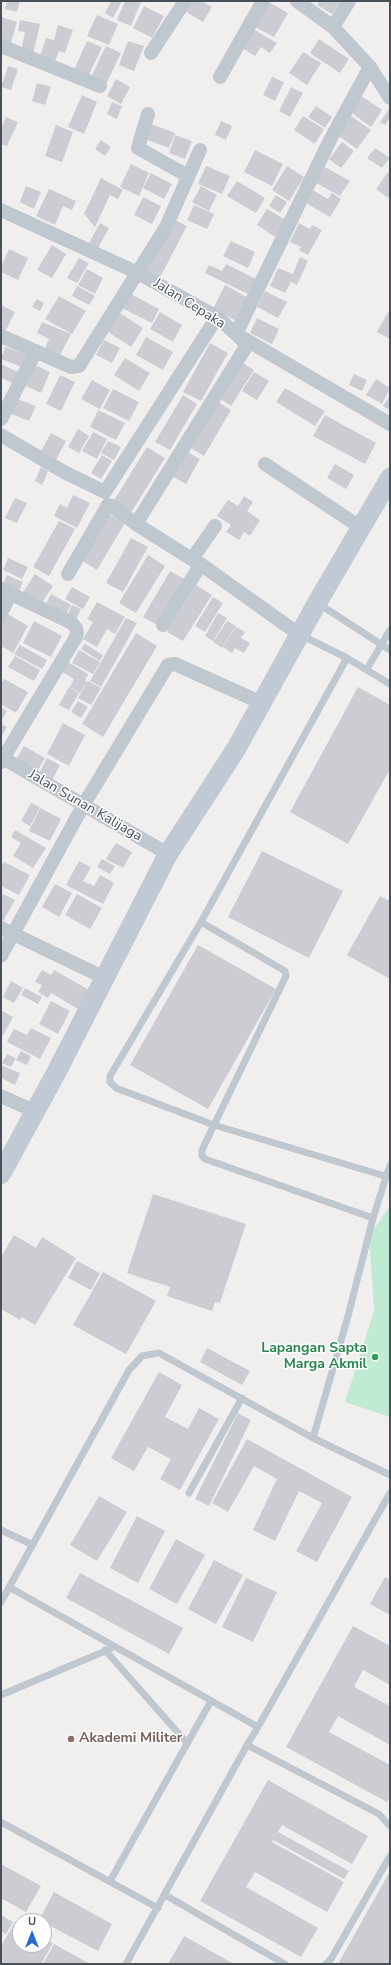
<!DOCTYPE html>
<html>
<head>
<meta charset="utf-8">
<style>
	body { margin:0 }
	#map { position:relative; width:391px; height:1965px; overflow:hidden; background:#f1efee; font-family:"Nunito Sans",sans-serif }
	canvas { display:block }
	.frame { position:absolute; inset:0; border:2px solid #48515a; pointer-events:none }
	.north { position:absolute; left:12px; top:1913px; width:40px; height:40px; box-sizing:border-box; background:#fff; border:1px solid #b6b9bd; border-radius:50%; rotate:0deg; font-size:11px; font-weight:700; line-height:16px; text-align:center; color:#48515a }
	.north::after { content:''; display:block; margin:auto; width:14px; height:18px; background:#266ad3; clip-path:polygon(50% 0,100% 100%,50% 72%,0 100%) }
</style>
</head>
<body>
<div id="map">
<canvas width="391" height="1965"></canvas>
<div class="frame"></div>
<div class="north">U</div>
</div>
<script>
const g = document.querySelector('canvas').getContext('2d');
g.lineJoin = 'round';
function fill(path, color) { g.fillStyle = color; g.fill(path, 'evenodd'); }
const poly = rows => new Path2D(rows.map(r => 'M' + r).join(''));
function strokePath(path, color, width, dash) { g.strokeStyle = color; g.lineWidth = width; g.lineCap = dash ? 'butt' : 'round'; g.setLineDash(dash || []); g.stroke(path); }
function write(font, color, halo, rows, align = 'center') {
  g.font = font + ' "Nunito Sans",sans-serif'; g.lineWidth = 3; g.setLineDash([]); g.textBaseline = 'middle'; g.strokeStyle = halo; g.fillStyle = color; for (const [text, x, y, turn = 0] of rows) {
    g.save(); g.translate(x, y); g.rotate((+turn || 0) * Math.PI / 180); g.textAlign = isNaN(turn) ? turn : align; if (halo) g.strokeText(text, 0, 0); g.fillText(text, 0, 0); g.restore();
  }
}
fill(poly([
	[390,1206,390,1417,345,1402,374,1311,369,1236]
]), '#c0ebd3');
fill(poly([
	[7,1,20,1,17,12,5,9],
	[111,1,122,1,113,18,105,13],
	[125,1,141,2,131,26,117,20],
	[188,1,202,1,212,7,203,22,183,10],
	[267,1,288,13,274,37,253,26],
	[320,1,341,1,332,14,317,5],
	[144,6,164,16,152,38,133,28],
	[97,15,118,24,109,45,87,36],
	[1,17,17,22,10,46,1,44],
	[20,20,40,24,33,54,21,51,25,32,18,31],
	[58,25,73,30,65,53,59,51,54,64,39,59,46,38,54,40],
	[253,29,277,43,270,53,261,47,255,56,242,48],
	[319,39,349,59,340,73,310,53],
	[87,41,102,47,87,79,73,72],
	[128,41,144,46,134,71,119,65],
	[106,46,121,53,105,86,90,79],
	[303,52,321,63,307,85,289,73],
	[8,66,18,69,11,90,1,87],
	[272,77,284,82,275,101,263,95],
	[116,79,130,87,121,104,107,96],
	[37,83,51,87,45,105,32,101],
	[291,87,303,93,290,117,279,111],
	[82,95,97,102,84,134,68,127],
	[360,95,382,110,371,127,349,111],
	[112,102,122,106,117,119,107,114],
	[316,106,332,117,325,128,308,117],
	[389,109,390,118,385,125,380,122],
	[303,116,324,129,315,144,294,130],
	[351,116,371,130,357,149,337,135],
	[6,117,18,122,7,146,1,144,1,129],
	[221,121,232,126,226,140,215,135],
	[148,123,175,133,169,148,142,138],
	[56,125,73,132,62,162,45,156],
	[175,135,192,141,185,159,169,153],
	[101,140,111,147,105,156,95,149],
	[342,142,354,151,341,168,329,159],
	[375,148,390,158,382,168,367,158],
	[255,150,283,164,272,186,244,172],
	[131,164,149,173,139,196,120,187],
	[206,166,230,176,222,194,198,184],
	[287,166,304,177,289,201,272,190],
	[325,167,350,181,340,196,316,183],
	[389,171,390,195,388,198,376,189],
	[151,173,172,184,164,199,143,188],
	[101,178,123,190,118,199,110,195,95,227,84,214],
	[237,181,265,198,256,213,227,196],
	[26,186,41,192,34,209,20,202],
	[201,186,217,195,209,211,192,202],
	[49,189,76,201,72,210,63,206,55,225,36,216],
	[311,189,328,199,332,193,341,199,330,217,304,202],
	[276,195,287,202,280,213,269,206],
	[143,197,161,206,152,224,134,215],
	[194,205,214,214,207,229,187,220],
	[267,209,286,220,275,237,257,225],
	[173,219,187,226,158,281,144,273],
	[100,223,109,228,98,248,89,243],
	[299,223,310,229,312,225,322,230,308,255,299,250,301,247,290,242],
	[231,241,255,252,248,268,223,256],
	[52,245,66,254,52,278,37,270],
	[9,249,28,258,18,280,1,272,1,267],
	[300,257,308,261,297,285,291,282,285,293,270,286,278,268,293,274],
	[79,258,89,263,77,283,67,278],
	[226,264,256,279,248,294,205,273,209,265,222,271],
	[87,269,103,278,95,294,78,285],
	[225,285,250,299,238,322,213,309],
	[77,286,95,296,89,305,72,296],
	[265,291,287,302,278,318,257,307],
	[127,292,159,309,152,323,120,307],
	[59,296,86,311,72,334,45,319],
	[37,299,44,303,40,311,32,307],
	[1,305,15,312,4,334,1,332],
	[117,311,143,328,131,347,105,330],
	[160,312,182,325,173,342,150,329],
	[388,312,390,314,390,339,377,332],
	[257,318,279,329,272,344,250,333],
	[42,322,71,334,60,355,45,348,49,339,37,333],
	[146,337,173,352,163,370,136,355],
	[104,340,120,348,112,363,96,355],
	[210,343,228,353,201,401,183,392],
	[5,347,29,355,24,368,1,359],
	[125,358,150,373,139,391,114,375],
	[239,361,254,370,231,406,216,396],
	[1,364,20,373,15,384,1,378],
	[35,365,50,372,41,393,26,386],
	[254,372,269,381,257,400,242,391],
	[354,374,367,380,362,391,349,385],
	[60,375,75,382,61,411,46,404],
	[376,379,390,388,382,404,366,395],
	[92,380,110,390,100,409,81,399],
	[285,388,325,411,315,426,276,402],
	[113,389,139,402,129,421,103,408],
	[183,395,197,404,170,450,155,442],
	[390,396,390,410,383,406],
	[15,398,36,406,29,421,9,413],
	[215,400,231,410,204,456,187,446],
	[98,410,125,423,116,440,90,427],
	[325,415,376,443,365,464,313,436],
	[78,429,89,436,79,453,68,447],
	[93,432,107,439,97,459,82,451],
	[51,433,66,441,55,462,40,453],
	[108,441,121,447,114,460,101,453],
	[147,447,165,458,129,516,111,505],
	[184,450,200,459,186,484,170,475],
	[102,455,112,461,101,479,91,473],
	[335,464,354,475,346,489,327,478],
	[41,467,48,471,42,485,35,481],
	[73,495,90,503,77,528,54,516,60,504,67,508],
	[244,496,253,502,247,511,260,520,250,536,244,532,239,540,226,532,231,525,217,516,228,500,238,506],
	[15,498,27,503,17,523,5,518],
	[108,513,125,523,97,570,79,559],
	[59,521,75,529,49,576,33,567],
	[131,538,148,547,123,592,106,583],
	[148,555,165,566,136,613,119,603],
	[8,558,28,567,22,579,3,570],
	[170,571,186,580,159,626,143,617],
	[35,574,53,586,39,607,21,595],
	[7,575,23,582,17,596,1,588],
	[196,585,212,595,183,641,167,632],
	[72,587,90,597,83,609,65,599],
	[51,594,71,605,64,618,44,607],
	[213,597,223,603,205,632,195,626],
	[97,602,125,617,115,634,107,629,97,647,83,639,93,622,87,619],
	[72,605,81,609,75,622,66,618],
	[4,612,28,626,13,653,1,646,1,618],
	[218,613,227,618,213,641,205,636],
	[126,618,137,623,101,687,90,681],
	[34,621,62,636,51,657,23,643],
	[227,621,236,626,222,648,213,642],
	[236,627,245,632,241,638,250,643,244,653,235,648,232,653,223,647],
	[136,633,157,646,103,737,82,724],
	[85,644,103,655,100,661,81,649],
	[20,645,47,660,42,669,14,654],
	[79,650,100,662,93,674,72,663],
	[15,656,40,670,34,681,8,667],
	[68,662,88,674,85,681,87,682,80,693,70,687,74,679,62,672],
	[4,679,28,692,16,713,1,704,1,684],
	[88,681,101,688,91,705,78,698],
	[69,687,79,693,69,710,59,705],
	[358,687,390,705,390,769,348,844,290,812],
	[78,701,88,707,81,718,71,712],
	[1,707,7,711,1,722],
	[63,723,85,735,69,766,47,754],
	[1,724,7,727,1,738],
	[24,746,45,758,35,775,14,763],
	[47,758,60,765,50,784,37,777],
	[31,803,40,807,30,826,21,821],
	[40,808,61,819,50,841,29,831],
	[15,830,46,848,33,868,13,856,21,843,11,837],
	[116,843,132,852,123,868,106,859],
	[262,851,343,891,309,958,228,917],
	[102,859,115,866,110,874,97,867],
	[79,861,91,867,83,881,94,886,100,875,114,883,103,904,66,885],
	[4,862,30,875,19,895,1,886,1,867],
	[55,884,72,893,59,917,42,907],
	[1,893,15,900,1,925],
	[77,894,102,908,90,929,65,915],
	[380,896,390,901,390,979,347,955],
	[198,945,276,989,208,1109,130,1065],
	[42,970,51,975,54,970,89,990,78,1009,51,993,48,998,38,992,42,985,35,982],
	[11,981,23,988,14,1003,3,997],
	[25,988,42,997,38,1004,21,995],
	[51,1001,70,1011,58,1034,39,1024],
	[1,1010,13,1017,1,1039],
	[31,1028,51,1038,40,1059,7,1042,14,1029,27,1035],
	[21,1051,31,1056,27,1065,16,1060],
	[7,1054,16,1058,11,1067,2,1063],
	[1,1065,20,1073,15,1085,1,1078],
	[153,1194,246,1224,220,1303,215,1302,212,1311,167,1296,170,1287,127,1273],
	[14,1235,36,1248,42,1237,76,1258,35,1325,22,1317,20,1320,1,1309,1,1257],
	[77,1261,100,1273,91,1290,68,1278],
	[103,1272,156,1301,126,1354,73,1325],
	[207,1348,250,1371,242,1385,200,1362],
	[159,1372,182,1385,165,1417,188,1429,199,1408,219,1419,180,1490,160,1479,171,1459,148,1447,134,1471,111,1458],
	[238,1413,251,1420,209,1506,195,1499],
	[247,1439,352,1497,317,1562,296,1551,322,1503,299,1491,275,1541,253,1530,277,1479,254,1466,228,1512,212,1503],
	[99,1496,127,1512,97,1561,70,1545],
	[137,1516,165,1531,138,1583,110,1568],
	[176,1539,205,1555,177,1604,149,1589],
	[214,1560,243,1575,216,1624,188,1609],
	[80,1573,183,1628,169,1654,66,1598],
	[385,1577,390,1580,390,1615,370,1604],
	[246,1578,277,1592,253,1642,222,1627],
	[353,1626,390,1646,390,1685,363,1670,354,1687,390,1706,390,1745,338,1716,329,1732,390,1765,390,1796,387,1802,286,1747],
	[268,1780,368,1836,352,1864,282,1825,278,1832,349,1871,344,1879,273,1840,272,1842,344,1882,327,1912,255,1872,246,1887,318,1928,301,1957,200,1901],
	[1,1864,41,1886,26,1912,1,1898],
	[390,1871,390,1964,338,1964],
	[54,1892,112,1924,98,1951,39,1920],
	[1,1915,13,1922,6,1934,1,1931],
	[15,1922,20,1924,20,1945,44,1945,44,1938,53,1943,41,1964,1,1964,1,1946],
	[184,1936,234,1964,168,1964],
	[54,1944,90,1964,43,1964]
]), '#cccdd3');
strokePath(poly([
	[319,604,390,650],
	[301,635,347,658,390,684],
	[367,669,390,630],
	[201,922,285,971,286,976,214,1125,116,1088,110,1082,110,1076,201,922],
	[201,922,347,658],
	[373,1218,390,1165],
	[313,1438,348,1316,373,1218,205,1159,202,1156,202,1150,214,1125,385,1176],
	[189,1493,242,1398],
	[1,1530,33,1545],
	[9,1587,258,1727],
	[1,1602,129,1370,142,1356,159,1353,313,1438,390,1475],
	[105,1650,187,1743],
	[1,1695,110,1649],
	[247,1745,379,1814,390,1826],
	[1,1822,158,1908],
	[110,1881,211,1701],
	[165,1895,285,1964],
	[126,1964,247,1745,258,1727,390,1493],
	[326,1964,331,1959,390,1856]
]), '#c0c8cf', 7);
strokePath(poly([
	[297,1,333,27,370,67,390,98],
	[333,27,349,1],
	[1,46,100,86],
	[151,53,185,1],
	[220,77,263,1],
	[148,114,138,148,188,176],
	[1,210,138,273,217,317,236,334,390,424],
	[1,336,71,367,79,366,166,227,200,150],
	[1,419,36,351],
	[1,435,64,472,105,492,217,317],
	[265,464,360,527],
	[136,524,247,345,236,334,330,140,370,67],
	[192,559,215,526],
	[68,574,108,505,112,506,136,524,206,568,300,635],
	[1,589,72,623,76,628,77,633,76,637,1,762],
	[1,613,11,593],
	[163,625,201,564],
	[1,757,168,854],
	[1,928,105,978],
	[1,956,84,804,168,665,175,664,262,703],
	[1,1096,34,1111]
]), '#c0c8cf', 14);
strokePath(poly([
	[1,1174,56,1073,168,854,236,749,317,603,390,478]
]), '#c0c9d4', 20);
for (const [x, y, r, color] of [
	[375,1357,4,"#2e9e5b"],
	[71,1739,4,"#8d6e63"]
]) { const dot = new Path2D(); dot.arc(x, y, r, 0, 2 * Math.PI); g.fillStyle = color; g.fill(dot); strokePath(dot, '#fff', 1.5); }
write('14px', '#48515a', '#fff', [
	["Jalan Cepaka",189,304,32],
	["Jalan Sunan Kalijaga",85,806,30]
]);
write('bold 14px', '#27864d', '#fff', [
	["Lapangan Sapta",367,1349],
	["Marga Akmil",367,1365]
], 'right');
write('bold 14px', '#785e54', '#fff', [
	["Akademi Militer",79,1739]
], 'left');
</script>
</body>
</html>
